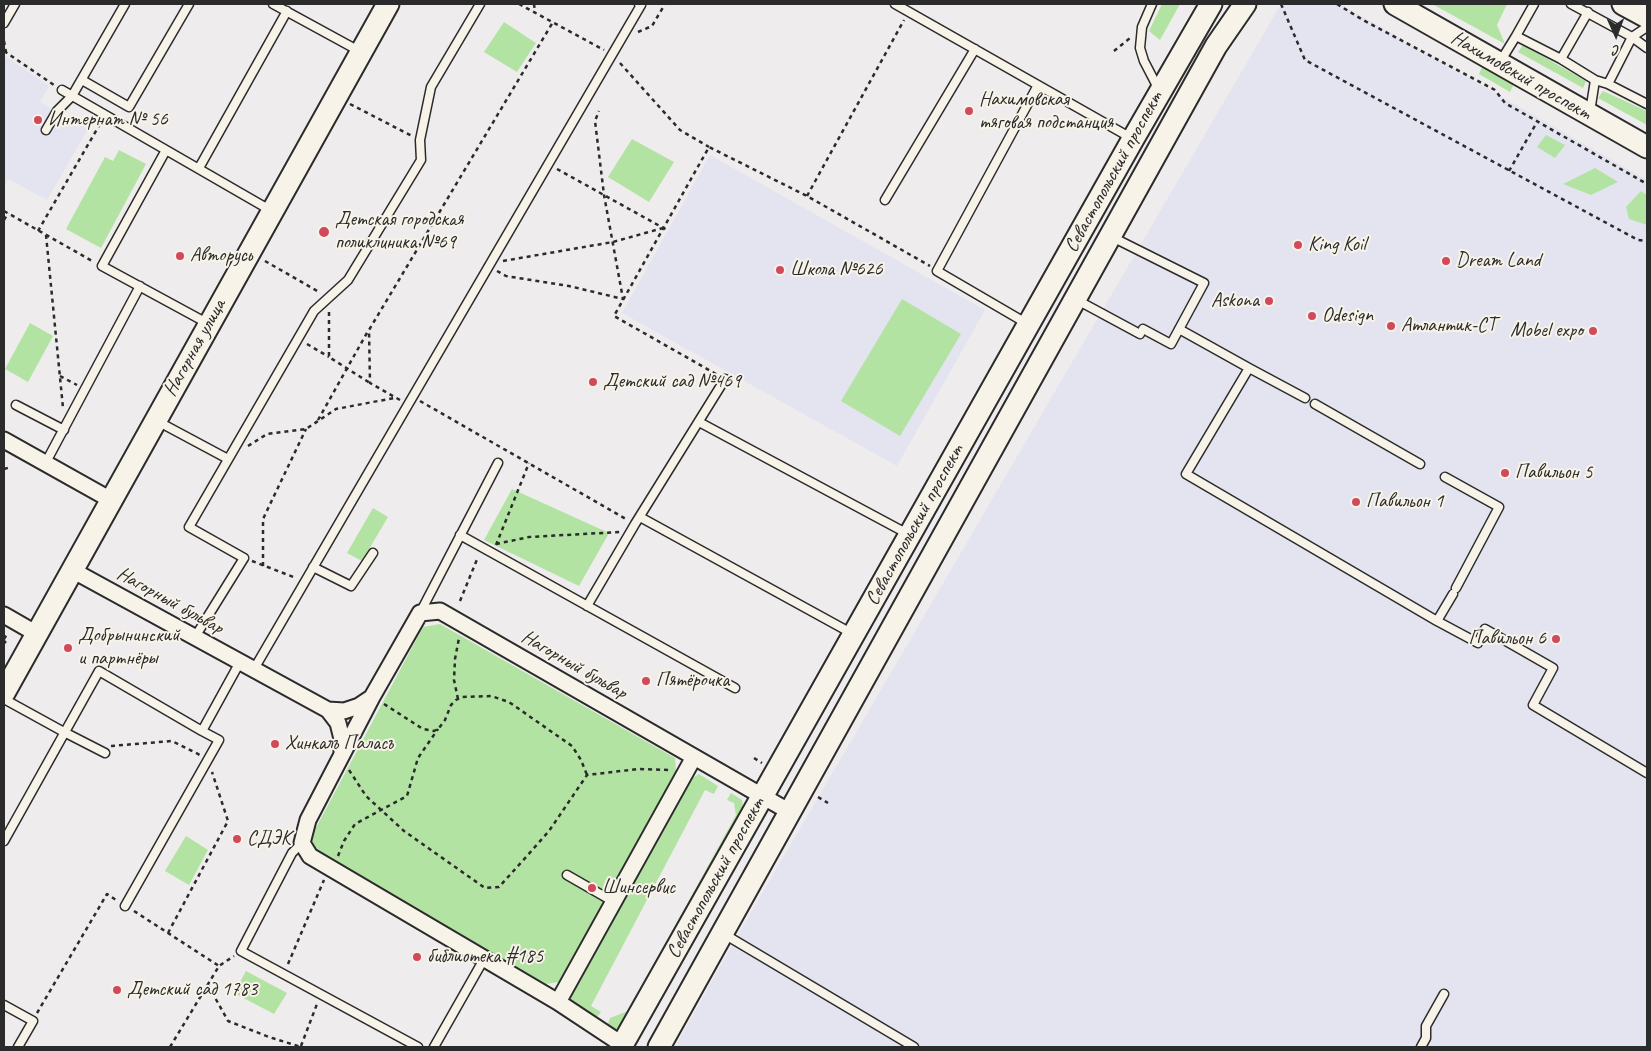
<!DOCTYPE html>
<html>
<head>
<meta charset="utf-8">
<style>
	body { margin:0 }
	#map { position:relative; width:1651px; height:1051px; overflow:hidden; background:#eeecec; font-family:Caveat,sans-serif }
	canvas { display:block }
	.frame { position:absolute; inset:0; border:5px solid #2b2b2b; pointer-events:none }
	.north { position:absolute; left:1591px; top:10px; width:50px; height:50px; -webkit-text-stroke:4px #f7f3e8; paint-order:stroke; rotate:178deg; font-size:14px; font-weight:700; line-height:20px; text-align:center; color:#2b2b2b }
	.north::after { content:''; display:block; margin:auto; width:18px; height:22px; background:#2b2b2b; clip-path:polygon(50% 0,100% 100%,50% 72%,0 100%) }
</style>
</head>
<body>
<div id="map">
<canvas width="1651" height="1051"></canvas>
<div class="frame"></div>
<div class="north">С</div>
</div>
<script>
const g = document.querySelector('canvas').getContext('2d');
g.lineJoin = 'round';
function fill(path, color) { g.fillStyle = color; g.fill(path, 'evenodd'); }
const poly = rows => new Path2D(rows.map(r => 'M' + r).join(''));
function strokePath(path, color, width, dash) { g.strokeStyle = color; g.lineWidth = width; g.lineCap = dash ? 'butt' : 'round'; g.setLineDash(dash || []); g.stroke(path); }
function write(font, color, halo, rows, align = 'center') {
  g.font = font + ' Caveat,sans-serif'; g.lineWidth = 4; g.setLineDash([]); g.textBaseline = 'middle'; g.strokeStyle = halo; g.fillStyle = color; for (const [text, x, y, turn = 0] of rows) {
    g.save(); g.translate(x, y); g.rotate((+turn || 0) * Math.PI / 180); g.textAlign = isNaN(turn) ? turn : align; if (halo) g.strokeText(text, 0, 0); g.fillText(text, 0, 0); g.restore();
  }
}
fill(poly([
	[1281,4,1340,4,1647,180,1647,1047,675,1047,735,940],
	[4,55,49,86,40,102,88,129,47,200,8,179,4,186],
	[710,155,985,310,897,466,622,313]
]), '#e4e4f0');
fill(poly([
	[1162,4,1180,4,1160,40,1149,31],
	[1432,4,1507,4,1497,25,1505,44],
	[504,22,536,43,517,72,484,52],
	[1523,45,1586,81,1583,88,1518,52],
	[1483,65,1514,84,1510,92,1479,74],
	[1603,91,1647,111,1647,125,1598,98],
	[1546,135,1565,145,1555,158,1537,147],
	[632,139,674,162,649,202,608,177],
	[119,150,146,164,101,248,66,229,105,157,113,161],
	[1595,168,1618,182,1591,195,1563,184],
	[1641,191,1647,195,1647,225,1629,219,1626,207],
	[902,299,961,334,900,436,841,401],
	[30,323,53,336,28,382,5,369],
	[512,489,609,533,579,586,484,540],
	[373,508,388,517,362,561,347,553],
	[440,624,675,758,676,772,559,982,546,984,315,851,311,837,423,627],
	[699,774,718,786,714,794,705,790,591,1006,601,1012,597,1017,571,1002,570,995,692,778],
	[731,793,742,800,743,807,623,1028,615,1029,608,1024,610,1018,628,1011,736,815,734,803,727,800],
	[186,836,208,850,189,885,165,871],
	[246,971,287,993,274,1014,234,993]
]), '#b3e3a3');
const lane = poly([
	[273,4,361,52],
	[895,4,1133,139],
	[1152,4,1142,27,1140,48,1144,61,1158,88],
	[1534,4,1516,36,1561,59,1595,80,1608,84,1632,37,1571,4],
	[4,23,15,4],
	[1647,27,1632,37,1647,48],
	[1561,59,1588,12],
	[1500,62,1516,36],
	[82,80,129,107,189,4],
	[1608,84,1647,104],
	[62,90,270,210],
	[1590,112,1595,80],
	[46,130,57,111,72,96,125,4],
	[166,150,102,266,207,323],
	[199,168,287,11],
	[885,200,975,49],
	[1112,237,1204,283,1171,344,1143,329],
	[1077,300,1140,334],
	[1026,323,937,271,1038,85],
	[1179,329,1249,368],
	[1305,398,1249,368,1186,474,1437,621,1453,594],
	[1315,404,1420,464],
	[16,405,64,430],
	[157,421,228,459],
	[699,422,908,534],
	[45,464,140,286],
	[1445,477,1499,507,1456,588],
	[640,517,853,634],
	[460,535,735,688],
	[313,567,351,586,373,553],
	[587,606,635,524,725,379],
	[420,613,498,463],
	[1437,621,1478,643,1485,629,1553,668,1533,705,1647,773],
	[195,637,244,558,189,527,314,311,348,280,421,160,420,140,431,87,480,4],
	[254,669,641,5,639,4],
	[4,699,64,732,105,753],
	[4,841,99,671,202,731,240,662],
	[302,843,292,853,241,951,418,1047],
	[567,875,614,902],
	[125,906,219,740,202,731],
	[724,934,914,1047],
	[4,1005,33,1021,18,1047],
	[434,1047,484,959],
	[1421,1047,1426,1038,1426,1026,1444,994]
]);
const street = poly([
	[4,440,111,500],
	[72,570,328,710,338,723,342,739,342,754],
	[4,615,37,634],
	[328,710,344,711,359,706,371,698],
	[558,1002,694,757],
	[626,1047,558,1002,310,856,302,843,308,820,372,697,420,613,440,611,790,812]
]);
const secondary = poly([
	[1395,4,1647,147],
	[1623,4,1647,17],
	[4,693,388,4],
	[621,1047,1133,139,1211,4],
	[659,1047,1216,46,1245,4]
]);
strokePath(lane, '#2b2b2b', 11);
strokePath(street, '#2b2b2b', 19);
strokePath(secondary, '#2b2b2b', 25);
strokePath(poly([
	[519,4,604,50],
	[534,4,535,12],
	[1281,4,1305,60,1638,240,1647,241],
	[1337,4,1363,20,1495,90,1505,103,1647,184],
	[638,32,652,26,665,4],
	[4,41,6,52],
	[4,51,54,85],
	[1114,51,1130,38],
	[620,63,680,130,709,147],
	[350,104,412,136],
	[557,169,667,230],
	[1509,171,1537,122],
	[807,196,904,20],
	[4,211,94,262],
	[4,220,8,213],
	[38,231,100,124],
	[46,235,63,408],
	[265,261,319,292],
	[503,261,613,242,663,228],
	[497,271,506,276,569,286,623,299,604,195,595,121,599,111],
	[329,312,329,357,370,383],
	[307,344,329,357],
	[716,374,614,316,709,147,807,196,930,266],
	[60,376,77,385],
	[400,400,370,383,369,330,553,22],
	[420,401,626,519],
	[318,420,368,331],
	[248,446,267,434,306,429,336,409,394,398],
	[4,469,11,467],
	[496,544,529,537,620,532],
	[496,545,529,463],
	[252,561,296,578],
	[263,566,263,519,306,429],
	[460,601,478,557],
	[4,639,7,634],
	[4,641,6,643],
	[458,699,454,680,455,659,459,638],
	[384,704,423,729,434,731,439,728,445,720,451,705,456,700,462,697,491,696,509,702,572,746,581,760,587,775],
	[111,746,172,741,200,755],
	[754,758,762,763],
	[349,770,366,796,404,831,485,888,499,887,527,856,549,831,587,775,638,769,670,770],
	[818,797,828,803],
	[338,856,344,841,355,824,407,796,418,758,438,729],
	[134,911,219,966],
	[168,933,228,821,212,772],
	[288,964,324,880],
	[208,985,228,1021,269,1037,301,1047],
	[37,1013,107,894,116,900],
	[301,1046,317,1004],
	[170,1047,219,966,234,956]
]), '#2b2b2b', 2.5, [4, 4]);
strokePath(lane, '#f7f3e8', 8);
strokePath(street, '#f7f3e8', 15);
strokePath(secondary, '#f7f3e8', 21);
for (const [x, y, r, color] of [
	[969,111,5,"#d1495b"],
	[38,120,5,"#d1495b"],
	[324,232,6,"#d1495b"],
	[1298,245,5,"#d1495b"],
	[180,256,5,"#d1495b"],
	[1446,261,5,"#d1495b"],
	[780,270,5,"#d1495b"],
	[1269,301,5,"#d1495b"],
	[1312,316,5,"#d1495b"],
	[1391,326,5,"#d1495b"],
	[1593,331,5,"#d1495b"],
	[593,382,5,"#d1495b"],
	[1505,473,5,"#d1495b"],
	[1356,502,5,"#d1495b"],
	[1556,639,5,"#d1495b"],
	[68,648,5,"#d1495b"],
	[646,681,5,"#d1495b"],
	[275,744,5,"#d1495b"],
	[237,839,5,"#d1495b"],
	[592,888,5,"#d1495b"],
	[417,957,5,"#d1495b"],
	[117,990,5,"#d1495b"]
]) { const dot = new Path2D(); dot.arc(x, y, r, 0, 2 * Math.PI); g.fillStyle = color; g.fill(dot); strokePath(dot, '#f7f3e8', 2); }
write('20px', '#2b2b2b', '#f7f3e8', [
	["Нахимовский проспект",1521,76,30],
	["Севастопольский проспект",1114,172,-61],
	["Нагорная улица",195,348,-61],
	["Севастопольский проспект",915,525,-61],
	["Нагорный бульвар",170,601,29],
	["Нагорный бульвар",574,665,30],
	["Севастопольский проспект",716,878,-61]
]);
write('20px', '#2b2b2b', '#f7f3e8', [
	["Нахимовская",979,100],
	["тяговая подстанция",979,123],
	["Интернат № 56",48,120],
	["Детская городская",335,220],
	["поликлиника №69",335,243],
	["King Koil",1308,245],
	["Авторусь",190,256],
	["Dream Land",1456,261],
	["Школа №626",790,270],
	["Askona",1259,301,"right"],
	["Odesign",1322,316],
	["Атлантик-СТ",1401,326],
	["Mobel expo",1583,331,"right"],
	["Детский сад №469",603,382],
	["Павильон 5",1515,473],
	["Павильон 1",1366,502],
	["Добрынинский",78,636],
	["и партнёры",78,659],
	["Павильон 6",1546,639,"right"],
	["Пятёрочка",656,681],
	["Хинкалъ Паласъ",285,744],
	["СДЭК",247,839],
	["Шинсервис",602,888],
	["библиотека #185",427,957],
	["Детский сад 1783",127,990]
], 'left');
</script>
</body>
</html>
